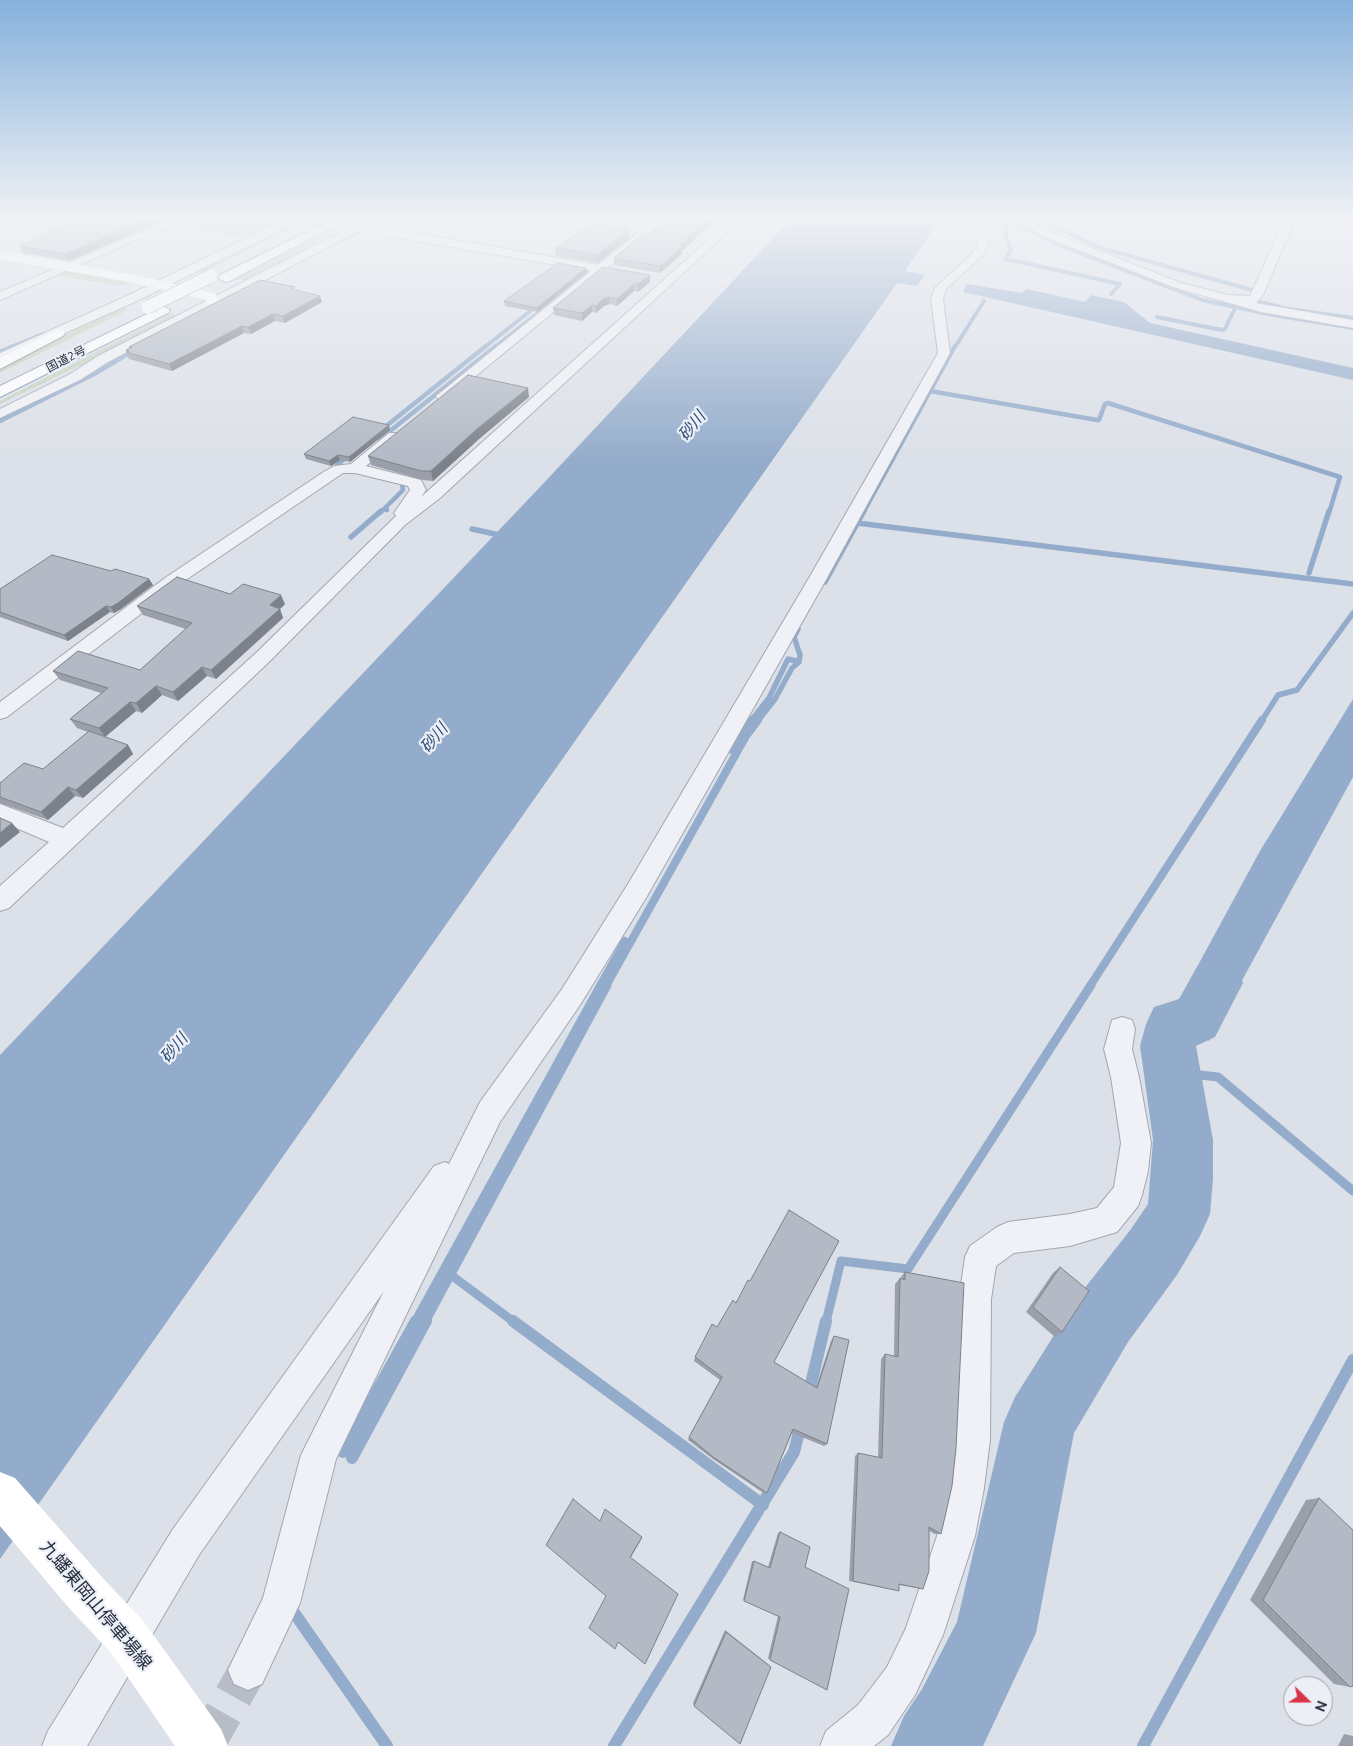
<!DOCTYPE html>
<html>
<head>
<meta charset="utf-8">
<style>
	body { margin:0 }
	#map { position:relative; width:1353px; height:1746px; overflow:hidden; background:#dce0e8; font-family:Ubuntu,sans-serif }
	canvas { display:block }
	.north { position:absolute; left:1283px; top:1676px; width:50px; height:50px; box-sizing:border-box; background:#eceff5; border:1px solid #9ca1ac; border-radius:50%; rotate:112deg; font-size:14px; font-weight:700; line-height:20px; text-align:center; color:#252d3f }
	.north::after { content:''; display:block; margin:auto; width:18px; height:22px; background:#d83647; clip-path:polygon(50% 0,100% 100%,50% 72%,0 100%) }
</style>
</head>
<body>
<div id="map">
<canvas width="1353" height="1746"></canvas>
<div class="north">N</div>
</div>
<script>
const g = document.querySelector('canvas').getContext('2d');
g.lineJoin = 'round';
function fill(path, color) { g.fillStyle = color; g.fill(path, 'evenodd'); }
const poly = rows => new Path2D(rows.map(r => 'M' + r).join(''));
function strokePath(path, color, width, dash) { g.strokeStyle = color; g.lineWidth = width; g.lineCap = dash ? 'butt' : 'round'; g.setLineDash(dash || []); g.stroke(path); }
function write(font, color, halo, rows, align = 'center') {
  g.font = font + ' Ubuntu,"Noto Sans JP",sans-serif'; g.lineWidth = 4.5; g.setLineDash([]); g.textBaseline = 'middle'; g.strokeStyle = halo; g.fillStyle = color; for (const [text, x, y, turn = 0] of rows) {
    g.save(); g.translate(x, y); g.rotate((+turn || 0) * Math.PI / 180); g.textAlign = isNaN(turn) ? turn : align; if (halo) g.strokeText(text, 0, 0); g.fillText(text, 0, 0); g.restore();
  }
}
fill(poly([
	[192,217,283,217,246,238,173,225],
	[308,221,206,271,201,273,191,272,294,224],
	[325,233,333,234,246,281,237,279],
	[66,270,130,282,121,286,56,275],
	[121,307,130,309,0,373,0,368],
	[172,313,180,317,0,404,0,401]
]), '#c1d2bd');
fill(poly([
	[793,217,941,217,905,271,925,275,917,286,897,283,0,1559,0,1055,540,487],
	[966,284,1022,293,1027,289,1085,302,1091,295,1124,302,1150,323,1353,368,1353,380,963,292],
	[1353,699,1353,777,1209,1041,1166,1024,1260,851]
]), '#94accb');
strokePath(poly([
	[1033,217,1101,248,1252,290],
	[1004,218,1061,246,1202,300,1273,315,1353,328],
	[1008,225,1005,235,1011,249,1006,259,1120,284,1111,294],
	[162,229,190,217],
	[246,239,286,217],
	[1286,239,1296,217],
	[326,247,364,230,387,217],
	[1259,302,1289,309,1353,318],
	[1157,317,1222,330,1225,329,1236,306],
	[11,347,43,334],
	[485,347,539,304],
	[495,347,658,217],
	[955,347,984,301]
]), '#94accb', 4);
strokePath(poly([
	[0,352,14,346],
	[930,391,1097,420,1099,420,1105,404,1108,403,1340,477,1329,513],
	[0,421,96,373,136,349],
	[380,431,486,346],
	[380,439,496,346],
	[337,465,349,455],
	[387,510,384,509,403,490,402,483],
	[380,513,384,509],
	[863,513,955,346]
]), '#94accb', 4.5);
strokePath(poly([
	[857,523,1353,584],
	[472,529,504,536],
	[351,537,381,511],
	[1309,573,1329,511],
	[825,582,864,511],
	[750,722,769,698,788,659,799,662],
	[757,722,775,699,792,668,799,662,800,655,794,637,798,629],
	[1261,722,1278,695,1297,690,1353,613]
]), '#94accb', 5.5);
strokePath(poly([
	[732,750,751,720],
	[600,986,625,941],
	[606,986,746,736,758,720],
	[1090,986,1262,720]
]), '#94accb', 8);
strokePath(poly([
	[1173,1072,1218,1077,1353,1191],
	[451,1275,514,1322],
	[415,1322,601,985],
	[425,1322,607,985],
	[826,1322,841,1261,908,1269,1091,985]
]), '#94accb', 9);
strokePath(poly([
	[513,1321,763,1505],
	[809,1392,826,1321],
	[343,1452,416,1321],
	[352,1458,426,1321],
	[295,1614,387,1746],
	[614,1746,794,1452,800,1428],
	[1143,1746,1353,1360]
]), '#94accb', 12);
fill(poly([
	[1216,960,1235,967,1243,983,1215,1037,1196,1046,1213,1140,1213,1179,1210,1214,1200,1236,1177,1275,1128,1342,1074,1433,1036,1633,983,1746,891,1746,904,1716,922,1689,957,1622,1004,1422,1015,1397,1080,1294,1131,1229,1148,1204,1153,1140,1140,1046,1146,1024,1154,1007,1179,999,1197,967,1216,960]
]), '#94accb');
strokePath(poly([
	[311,221,339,226]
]), '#b7bcc6', 11, [11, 5.5]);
strokePath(poly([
	[205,1746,248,1670]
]), '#b7bcc6', 38, [38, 19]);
const minor = poly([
	[176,217,188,217,0,300,0,292,176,217],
	[289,217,301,217,267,237,139,300,0,362,0,353,131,294,289,217],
	[371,217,383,217,370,225,598,265,658,217,669,217,448,399,438,399,436,396,591,271,359,231,108,362,80,380,0,418,0,409,70,374,98,356,349,228,349,225,356,224,371,217],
	[734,217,744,217,440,498,405,525,270,661,9,908,0,911,0,886,49,842,0,821,0,804,63,828,256,653,396,516,394,513,410,490,408,486,355,473,343,473,177,586,7,717,0,719,0,702,165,578,322,473,334,466,351,464,389,433,399,433,401,436,366,466,421,480,426,490,421,497,734,217],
	[991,217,1001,217,983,255,946,289,943,299,950,353,827,578,646,898,580,1005,500,1122,336,1459,300,1603,262,1684,248,1690,234,1684,228,1670,263,1598,301,1455,384,1291,199,1555,87,1746,42,1746,48,1731,173,1529,434,1166,445,1162,449,1164,480,1102,562,989,628,884,809,578,938,353,931,299,935,288,973,253,991,217],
	[1011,217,1023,217,1056,234,1181,283,1228,295,1250,296,1286,217,1296,217,1263,295,1256,303,1353,320,1353,328,1261,312,1173,287,1048,238,1011,217],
	[1122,1017,1132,1020,1135,1029,1132,1049,1139,1077,1151,1143,1148,1171,1142,1195,1138,1206,1117,1232,1070,1246,1014,1253,996,1266,991,1299,990,1440,984,1488,975,1536,943,1635,915,1695,888,1735,874,1746,820,1746,826,1731,858,1705,887,1667,906,1628,937,1536,948,1488,954,1440,959,1299,965,1257,970,1246,997,1227,1008,1222,1070,1214,1097,1208,1114,1187,1121,1143,1111,1077,1104,1049,1112,1020,1122,1017]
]);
const trunk = poly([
	[337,217,351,217,230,281,225,282,218,278,220,275,337,217],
	[163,306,170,310,168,313,0,397,0,386,163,306],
	[58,329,63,330,65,333,63,336,0,369,0,358,58,329]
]);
strokePath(minor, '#a1a7b2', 2);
strokePath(trunk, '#838da0', 2);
fill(minor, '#eff1f6');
fill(poly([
	[0,251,129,274,209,292,214,293,221,301,214,305,209,304,204,299,129,282,0,259,0,251],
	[0,1472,15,1478,101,1576,144,1622,221,1729,228,1746,175,1746,112,1654,69,1608,0,1526,0,1472]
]), '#fff');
fill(trunk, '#fff');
const trunkBridge = poly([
	[148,307,211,276]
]);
strokePath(trunkBridge, '#838da0', 14, []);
strokePath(trunkBridge, '#fff', 13);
fill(poly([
	[51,216,173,216,69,261,23,253,20,246,74,221],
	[628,230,629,238,597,263,556,256,555,248],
	[649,234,682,251,682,254,660,273,614,265,614,258],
	[586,268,587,272,537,312,505,306,504,301],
	[650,275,650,282,638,292,634,291,617,306,610,304,604,306,596,313,592,312,582,321,554,315,553,308],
	[296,290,322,302,285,323,275,321,251,334,244,333,172,371,129,359,126,352,127,352,126,350,130,348,129,347],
	[529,397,479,439,433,481,423,480,371,465,368,456],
	[390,430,350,462,340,460,331,466,306,459,304,454],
	[111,571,149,579,153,585,121,609,114,613,110,612,68,641,0,617,0,589],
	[230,594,285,604,280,609,283,618,216,679,207,676,178,701,162,695,142,713,136,711,105,737,128,745,133,754,83,798,75,796,48,820,0,803,0,783,43,769,88,732,77,728,70,719,101,693,60,680,53,671,140,670,186,629,143,615,137,606],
	[1060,1267,1062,1332,1055,1337,1026,1312,1053,1273],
	[905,1272,941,1534,935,1534,929,1531,923,1589,899,1585,899,1591,849,1581,855,1456,858,1453,878,1457,881,1359,885,1354,894,1356,895,1284,900,1278,901,1279,901,1277],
	[736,1303,774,1362,816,1387,831,1341,834,1336,827,1444,824,1446,792,1433,767,1493,765,1494,713,1459,688,1440,689,1437,720,1380,694,1361,695,1357],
	[1319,1498,1350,1687,1334,1684,1250,1600,1306,1500],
	[780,1532,810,1547,770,1660,768,1658,778,1616,743,1600,752,1561,754,1561,768,1567,778,1533],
	[725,1630,769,1665,694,1706,693,1703],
	[1344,1734,1353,1736,1353,1746,1338,1746]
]), '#9a9fa9');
fill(poly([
	[154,216,173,216,69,261,65,254],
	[713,216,720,216,682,251,682,254,660,273,660,266,679,246],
	[628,230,629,238,597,263,597,255],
	[586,268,587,272,537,312,537,308],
	[650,275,650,282,638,292,638,284],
	[634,284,634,291,617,306,617,299],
	[320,296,322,302,285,323,283,316],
	[609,297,610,304,604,306,596,313,596,306,603,299],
	[592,305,592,312,582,321,582,313],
	[273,314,275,321,251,334,248,327],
	[242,326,244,333,172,371,169,364],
	[528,388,529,397,479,439,433,481,431,471,477,429],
	[389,425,390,430,350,462,349,457],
	[338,455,340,460,331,466,329,461],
	[149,579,153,585,121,609,114,613,111,607],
	[281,595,285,604,280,609,283,618,216,679,211,670,270,605],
	[106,606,110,612,68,641,64,635],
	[202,667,207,676,178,701,173,692],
	[156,686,162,695,142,713,136,703],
	[130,702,136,711,105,737,99,728],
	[128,745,133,754,83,798,76,790],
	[68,787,75,796,48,820,41,812],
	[12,823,20,832,0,848,0,833],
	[642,1537,642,1538,631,1557,630,1557]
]), '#7d828a');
const building = poly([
	[83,216,154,216,65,254,20,246,83,216],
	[672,216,713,216,679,246,682,247,660,266,614,258,644,233,649,234,672,216],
	[592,224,628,230,597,255,555,248,592,224],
	[558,263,586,268,537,308,504,301,558,263],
	[603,267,650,275,638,284,634,284,617,299,609,297,603,299,596,306,592,305,582,313,553,308,603,267],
	[260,280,295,287,292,289,320,296,283,316,273,314,248,327,242,326,169,364,126,352,129,351,126,350,132,347,129,347,260,280],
	[468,375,528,388,477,429,431,471,421,471,368,456,468,375],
	[353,417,389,425,349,457,338,455,329,461,304,454,353,417],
	[52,555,111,571,115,569,149,579,118,603,111,607,106,606,64,635,0,612,0,589,52,555],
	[177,577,230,594,243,584,281,595,270,605,280,609,211,670,202,667,173,692,156,686,136,703,130,702,99,728,70,719,108,688,53,671,78,651,140,670,192,623,137,606,177,577],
	[89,731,128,745,76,790,68,787,41,812,0,797,0,783,24,763,43,769,89,731],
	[0,818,12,823,0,833,0,818],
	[789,1210,839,1241,774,1362,817,1388,834,1336,849,1340,827,1444,793,1429,767,1493,713,1457,689,1437,722,1377,695,1357,712,1324,717,1327,733,1300,736,1303,748,1280,750,1281,789,1210],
	[1060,1267,1089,1291,1062,1332,1033,1307,1060,1267],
	[905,1272,964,1283,956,1448,952,1486,941,1534,929,1527,929,1571,923,1589,899,1584,899,1591,853,1581,858,1453,882,1458,885,1354,898,1357,900,1278,905,1280,905,1272],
	[1319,1498,1353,1530,1353,1686,1350,1687,1263,1600,1319,1498],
	[573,1499,600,1521,605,1509,642,1537,630,1557,678,1594,645,1664,618,1642,615,1649,589,1628,606,1596,546,1545,573,1499],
	[780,1532,810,1547,805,1567,849,1589,827,1690,770,1660,780,1617,744,1601,754,1561,770,1568,780,1532],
	[726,1632,771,1667,740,1744,694,1706,726,1632]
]);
fill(building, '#b3b9c5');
strokePath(building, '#7d828a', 1);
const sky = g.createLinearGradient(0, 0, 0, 461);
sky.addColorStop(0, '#86b1dc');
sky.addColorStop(0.47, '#eff1f5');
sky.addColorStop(1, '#eff1f500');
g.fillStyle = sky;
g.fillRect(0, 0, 1353, 461);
write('12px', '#252d3f', '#eceff5', [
	["国道2号",66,359,-27]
]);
write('italic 16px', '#2c4a76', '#eceff5', [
	["砂川",692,426,-51],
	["砂川",434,738,-50],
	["砂川",174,1048,-50]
]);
write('18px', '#252d3f', '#eceff5', [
	["九蟠東岡山停車場線",96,1605,50]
]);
</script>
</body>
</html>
